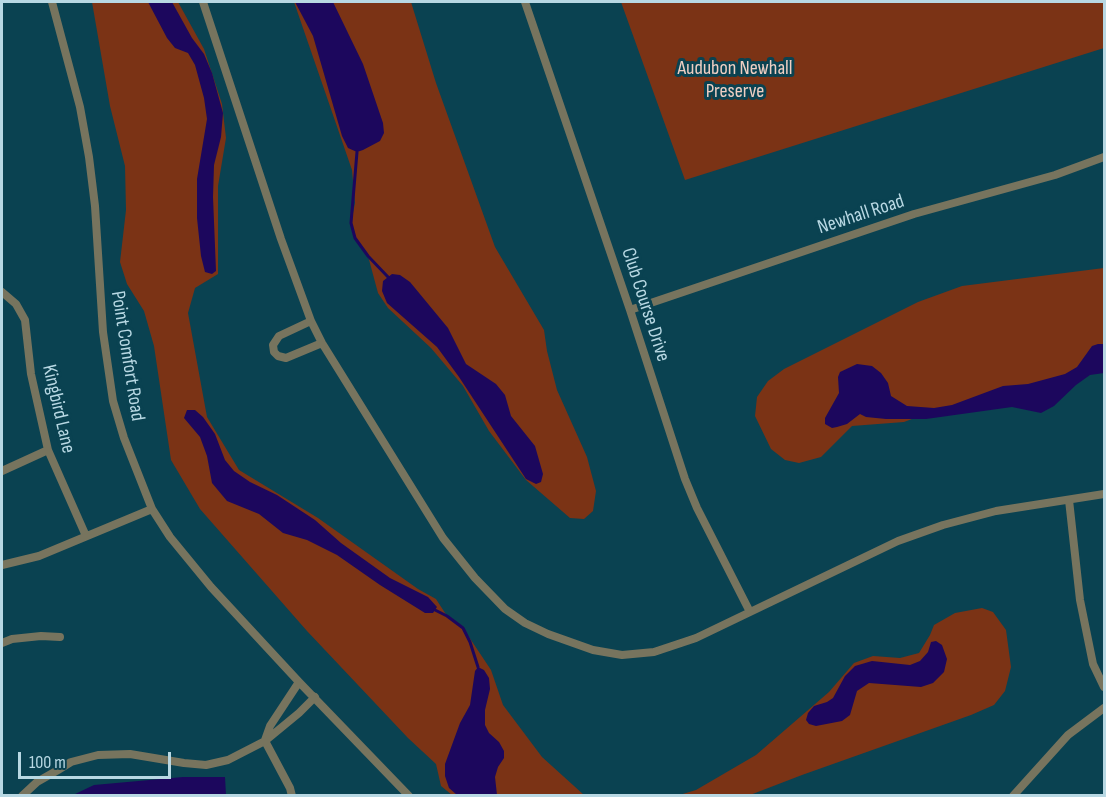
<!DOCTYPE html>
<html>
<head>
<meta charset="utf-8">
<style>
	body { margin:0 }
	#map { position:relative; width:1106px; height:797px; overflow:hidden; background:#0a4251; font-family:"Sofia Sans Condensed",sans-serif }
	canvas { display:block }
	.frame { position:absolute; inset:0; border:3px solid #b8d8e3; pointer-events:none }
	.scale { position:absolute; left:18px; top:752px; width:153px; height:27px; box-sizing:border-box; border:3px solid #b8d8e3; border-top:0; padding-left:8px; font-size:18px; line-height:21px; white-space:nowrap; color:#b8d8e3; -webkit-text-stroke:4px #0a4251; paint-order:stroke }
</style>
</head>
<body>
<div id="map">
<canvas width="1106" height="797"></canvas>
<div class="frame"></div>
<div class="scale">100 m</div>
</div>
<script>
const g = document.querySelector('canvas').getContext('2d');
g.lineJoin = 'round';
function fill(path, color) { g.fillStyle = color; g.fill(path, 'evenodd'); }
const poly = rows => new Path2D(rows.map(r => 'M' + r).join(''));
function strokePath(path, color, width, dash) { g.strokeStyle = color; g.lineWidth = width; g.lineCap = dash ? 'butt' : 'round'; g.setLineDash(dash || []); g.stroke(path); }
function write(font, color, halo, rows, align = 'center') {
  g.font = font + ' "Sofia Sans Condensed",sans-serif'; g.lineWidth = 6; g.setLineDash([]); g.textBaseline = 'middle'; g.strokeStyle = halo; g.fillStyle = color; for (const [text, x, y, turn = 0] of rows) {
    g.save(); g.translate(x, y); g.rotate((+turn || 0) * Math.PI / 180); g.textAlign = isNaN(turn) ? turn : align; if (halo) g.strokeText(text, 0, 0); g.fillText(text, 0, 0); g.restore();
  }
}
fill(poly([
	[92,2,178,2,204,49,222,104,226,138,218,186,218,274,195,288,188,313,207,417,239,470,318,518,418,589,436,599,447,616,463,628,491,670,503,705,542,757,584,795,452,795,441,786,436,764,408,738,307,631,200,509,171,460,154,346,144,311,127,284,120,262,126,210,125,166,110,106],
	[294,2,411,2,436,83,495,247,544,330,547,351,557,390,587,457,596,491,593,511,584,519,570,518,526,480,489,431,463,386,431,348,388,308,378,293,368,256,355,238,351,223,355,203,352,170],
	[621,2,1104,2,1104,48,685,180],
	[1104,268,1104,366,925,414,904,422,852,426,821,457,799,463,785,460,771,449,755,416,757,397,768,381,784,369,918,302,962,286],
	[982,608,993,612,1006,630,1011,667,1005,691,994,705,971,715,802,775,750,795,676,796,696,790,756,755,829,692,854,663,873,656,900,658,919,653,930,635,934,625,955,613]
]), '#7b3315');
fill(poly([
	[148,2,172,2,192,38,204,54,212,73,223,113,221,137,214,165,213,197,216,271,212,274,205,272,201,256,197,218,197,179,207,119,204,98,195,65,188,53,175,48,167,38],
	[295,2,333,2,363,64,383,123,384,133,380,141,363,150,357,152,348,148,342,136,313,36],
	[392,274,400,275,410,282,448,328,466,364,496,384,505,395,511,416,535,446,543,474,541,482,536,484,526,479,459,377,437,347,387,303,382,291,383,281],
	[1098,344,1104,344,1104,373,1090,375,1076,385,1054,406,1041,413,1012,407,926,419,886,419,866,417,860,414,847,424,837,427,832,428,825,424,825,418,839,393,838,377,840,372,857,364,872,366,881,373,888,383,891,396,907,406,934,408,952,405,1003,386,1028,384,1065,374,1077,367,1092,346],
	[187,410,195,410,203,417,215,434,225,460,234,471,250,482,277,495,315,520,341,543,390,578,428,597,437,607,433,613,425,613,380,585,337,555,307,540,283,533,259,514,227,501,212,483,207,456,200,437,184,418],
	[936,641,942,645,947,659,944,672,933,683,921,687,869,683,857,691,850,715,842,721,816,726,809,724,806,720,808,713,814,706,827,702,833,698,845,676,855,666,872,661,910,665,920,661,928,652,931,642],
	[478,667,484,670,489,678,490,689,485,710,485,725,489,733,499,742,504,751,504,758,498,767,495,777,497,795,457,795,449,788,445,776,445,764,460,723,470,705,475,671],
	[183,777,225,777,226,795,73,795,94,785]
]), '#1c075d');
strokePath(poly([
	[357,152,351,223,355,238,368,256,388,277],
	[435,610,447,616,463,628,470,642,478,667]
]), '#1c075d', 3);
strokePath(poly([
	[52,2,80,107,89,157,95,206,103,332,113,401,124,438,152,509,170,537,211,587,299,682,409,796],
	[203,2,281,239,311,321,322,343,443,538,475,578,505,609,525,623,548,634,593,650,622,655,654,652,696,638,898,541,943,525,996,511,1104,494],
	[525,2,630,310,685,479,697,508,750,612],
	[2,292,16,304,25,320,31,374,48,450,86,536],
	[630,310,914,214,1055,175,1104,157],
	[311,321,279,336,273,345,274,352,278,356,286,358,322,343],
	[2,471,48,450],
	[1069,500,1080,600,1093,664,1104,687],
	[2,565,39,556,152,509],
	[2,643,12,639,41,636,60,637],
	[265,740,270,726,299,682],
	[265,741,290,788,292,796],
	[22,796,37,782,58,770,71,762,98,755,130,754,184,763,206,765,228,760,265,741,299,713,315,697],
	[1013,796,1068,735,1104,708]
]), '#77745e', 8);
write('20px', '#efcfc3', '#0a4251', [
	["Audubon Newhall",735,69],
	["Preserve",735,92]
]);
write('20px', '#b8d8e3', '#0a4251', [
	["Newhall Road",861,215,-18],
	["Club Course Drive",645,305,72],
	["Point Comfort Road",127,356,81],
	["Kingbird Lane",58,409,77]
]);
</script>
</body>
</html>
